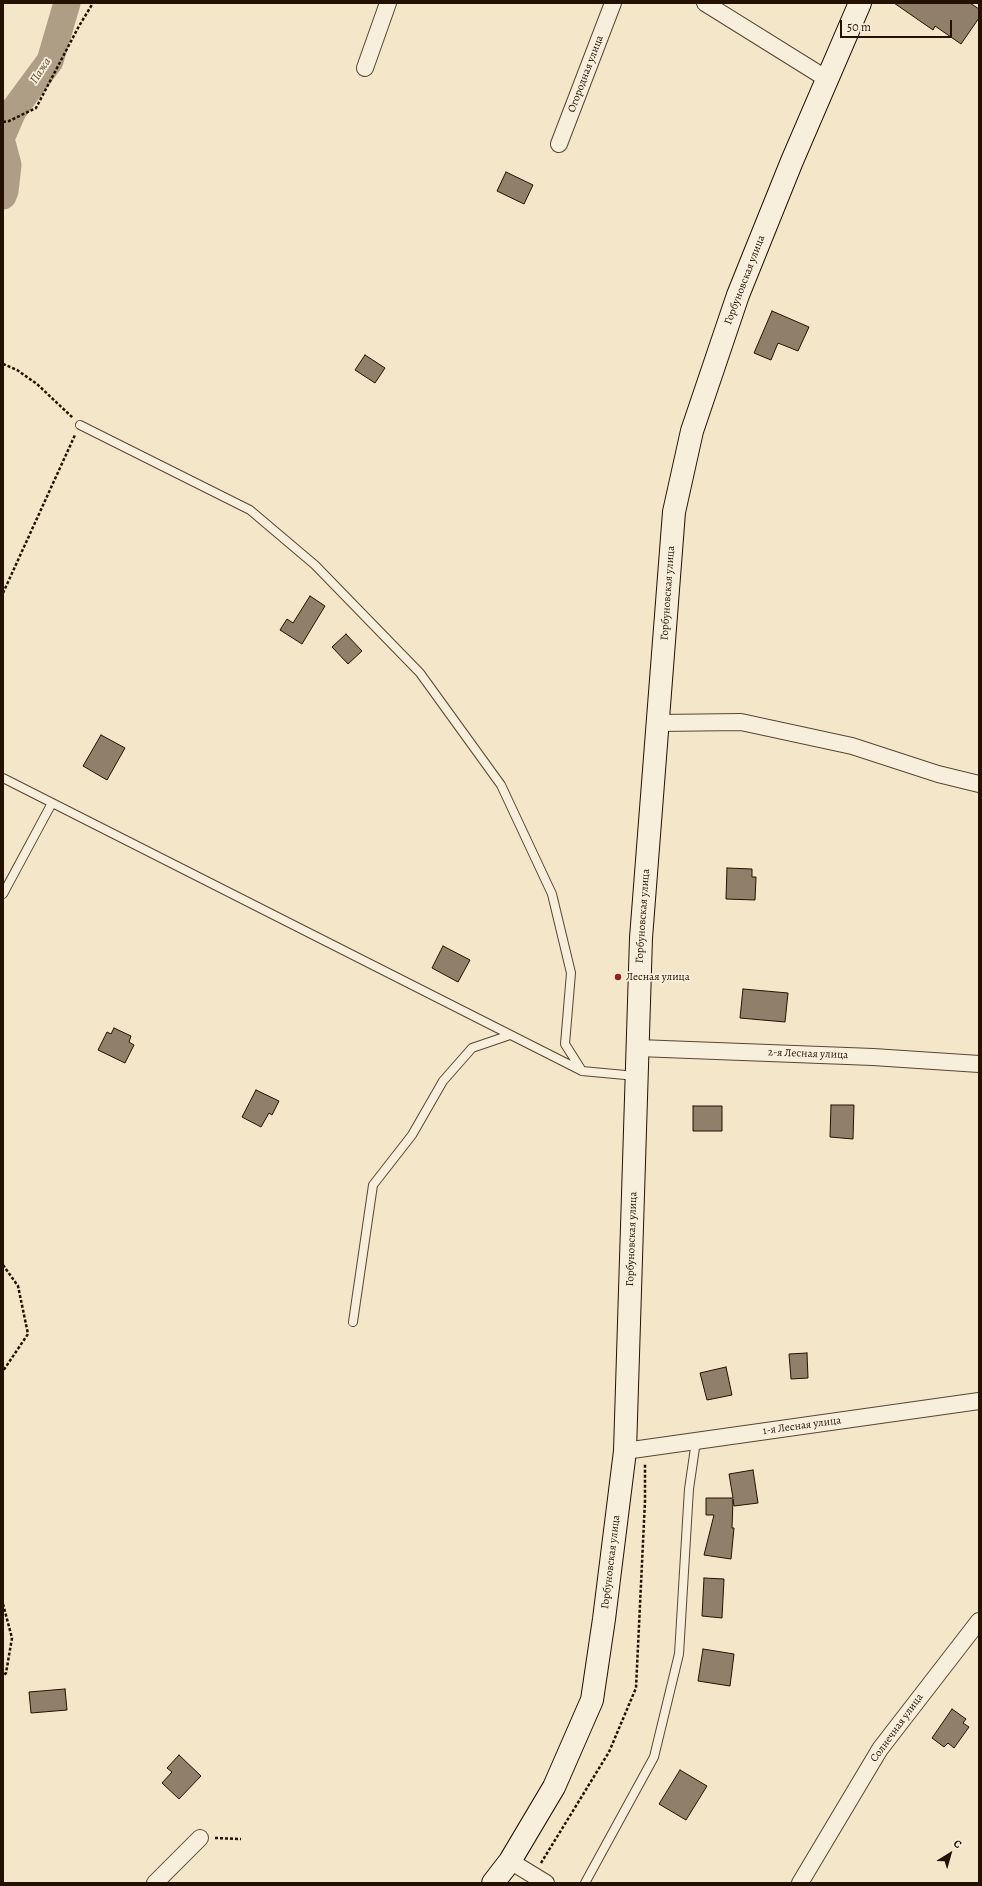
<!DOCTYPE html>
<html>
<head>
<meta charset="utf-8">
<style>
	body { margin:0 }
	#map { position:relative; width:982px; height:1886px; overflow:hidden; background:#f3e6c9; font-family:Alegreya,serif }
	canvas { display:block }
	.frame { position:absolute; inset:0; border:4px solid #241100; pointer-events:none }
	.north { position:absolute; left:930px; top:1834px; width:40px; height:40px; -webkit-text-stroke:3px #f7efdc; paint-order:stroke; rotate:37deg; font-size:11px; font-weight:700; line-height:16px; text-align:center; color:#241100 }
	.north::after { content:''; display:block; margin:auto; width:14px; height:18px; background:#241100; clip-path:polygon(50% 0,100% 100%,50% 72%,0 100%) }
	.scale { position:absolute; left:840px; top:20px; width:112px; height:18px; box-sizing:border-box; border:2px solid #241100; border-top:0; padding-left:5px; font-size:12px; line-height:14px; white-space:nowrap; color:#241100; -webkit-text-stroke:3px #f7efdc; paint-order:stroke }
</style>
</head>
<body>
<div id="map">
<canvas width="982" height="1886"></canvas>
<div class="frame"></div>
<div class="north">С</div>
<div class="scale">50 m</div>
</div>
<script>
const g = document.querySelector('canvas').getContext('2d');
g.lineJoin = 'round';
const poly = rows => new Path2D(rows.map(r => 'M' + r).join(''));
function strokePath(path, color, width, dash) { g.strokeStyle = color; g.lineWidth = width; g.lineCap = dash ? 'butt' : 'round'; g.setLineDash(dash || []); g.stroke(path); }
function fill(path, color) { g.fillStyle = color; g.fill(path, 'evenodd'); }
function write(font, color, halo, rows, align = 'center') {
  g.font = font + ' Alegreya,serif'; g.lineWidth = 3.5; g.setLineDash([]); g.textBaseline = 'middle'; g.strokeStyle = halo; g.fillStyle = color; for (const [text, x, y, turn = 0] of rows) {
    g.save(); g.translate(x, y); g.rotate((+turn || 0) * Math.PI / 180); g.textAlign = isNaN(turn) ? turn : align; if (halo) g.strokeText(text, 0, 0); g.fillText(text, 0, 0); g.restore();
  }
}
strokePath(poly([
	[3,134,13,111,50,61,67,3],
	[3,146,8,165,5,191,3,196]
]), '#ad9e85', 27);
const building = poly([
	[894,3,970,3,979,9,979,18,961,44,935,26,933,30,894,3],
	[506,172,533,185,524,204,497,191,506,172],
	[772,311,809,327,798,351,778,343,771,360,754,353,772,311],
	[365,355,385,368,375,383,355,370,365,355],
	[310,596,325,606,302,644,280,630,287,619,293,623,310,596],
	[346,634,362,651,348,664,332,647,346,634],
	[101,735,125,748,107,780,83,766,101,735],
	[727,868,752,869,752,877,756,877,755,900,726,899,727,868],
	[443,946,470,960,458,982,432,968,443,946],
	[743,989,788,993,785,1022,740,1018,743,989],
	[114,1028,131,1036,129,1042,134,1045,125,1063,98,1050,107,1032,111,1034,114,1028],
	[256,1090,279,1101,272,1115,269,1113,261,1127,242,1117,256,1090],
	[831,1105,854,1105,853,1139,830,1137,831,1105],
	[693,1106,722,1106,722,1131,693,1131,693,1106],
	[807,1353,808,1378,791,1379,789,1354,807,1353],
	[726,1367,732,1395,707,1400,700,1373,726,1367],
	[753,1470,758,1503,734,1506,733,1499,732,1528,734,1528,731,1559,704,1555,714,1515,706,1515,706,1498,733,1498,729,1474,753,1470],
	[704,1578,724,1579,722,1618,702,1616,704,1578],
	[703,1649,734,1654,730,1686,698,1681,703,1649],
	[65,1689,67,1710,31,1713,29,1692,65,1689],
	[952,1709,966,1719,963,1723,969,1727,954,1748,948,1743,944,1747,932,1738,952,1709],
	[179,1755,201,1776,179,1799,162,1783,172,1772,167,1768,179,1755],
	[680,1770,707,1786,686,1820,659,1804,680,1770]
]);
fill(building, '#908069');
strokePath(building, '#241100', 1);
const lane = poly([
	[80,425,250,510,315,565,420,673,501,785,552,894,571,973,565,1044,582,1071],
	[3,778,582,1071,636,1076],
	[3,894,52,803],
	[353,1322,373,1185,412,1135,443,1081,472,1048,510,1035],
	[585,1883,654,1757,679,1654,689,1489,696,1441]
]);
const street = poly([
	[705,3,827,79],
	[365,68,388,3],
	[559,144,613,3],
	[658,723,741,722,852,746,938,774,979,784],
	[638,1048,873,1057,979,1064],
	[625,1451,979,1401],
	[510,1861,546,1883],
	[155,1883,200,1838],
	[800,1883,880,1749,979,1621]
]);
const secondary = poly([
	[493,1883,510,1861,554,1787,592,1700,604,1619,625,1451,641,938,674,512,692,431,738,295,792,161,860,3]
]);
strokePath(lane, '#584632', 10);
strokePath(street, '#584632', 18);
strokePath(secondary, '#241100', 24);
strokePath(poly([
	[3,122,9,121,36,108,79,26,93,3],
	[3,364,17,370,37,384,73,418],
	[3,593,75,435],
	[3,1265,18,1286,28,1334,3,1371],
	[3,1604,12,1638,6,1673,3,1676],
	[215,1838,241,1839],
	[541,1863,609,1752,636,1688,645,1501,645,1463]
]), '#241100', 2.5, [3, 2]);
strokePath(lane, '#f7efdc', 8);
strokePath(street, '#f7efdc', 16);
strokePath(secondary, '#f7efdc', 22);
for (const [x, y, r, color] of [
	[618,977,4,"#8f2418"]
]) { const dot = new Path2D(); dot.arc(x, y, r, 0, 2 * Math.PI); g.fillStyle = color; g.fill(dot); strokePath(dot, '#f7efdc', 1.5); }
write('11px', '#241100', '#f7efdc', [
	["Огородная улица",586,74,-69],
	["Горбуновская улица",745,280,-69],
	["Горбуновская улица",668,593,-86],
	["Горбуновская улица",643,916,-86],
	["2-я Лесная улица",808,1054,2],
	["Горбуновская улица",632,1239,-88],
	["1-я Лесная улица",802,1426,-8],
	["Горбуновская улица",611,1562,-83],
	["Солнечная улица",897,1728,-54]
]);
write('11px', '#241100', '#f7efdc', [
	["Лесная улица",626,977]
], 'left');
write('italic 12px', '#62503c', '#f7efdc', [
	["Пажа",41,71,-57]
]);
</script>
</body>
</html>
